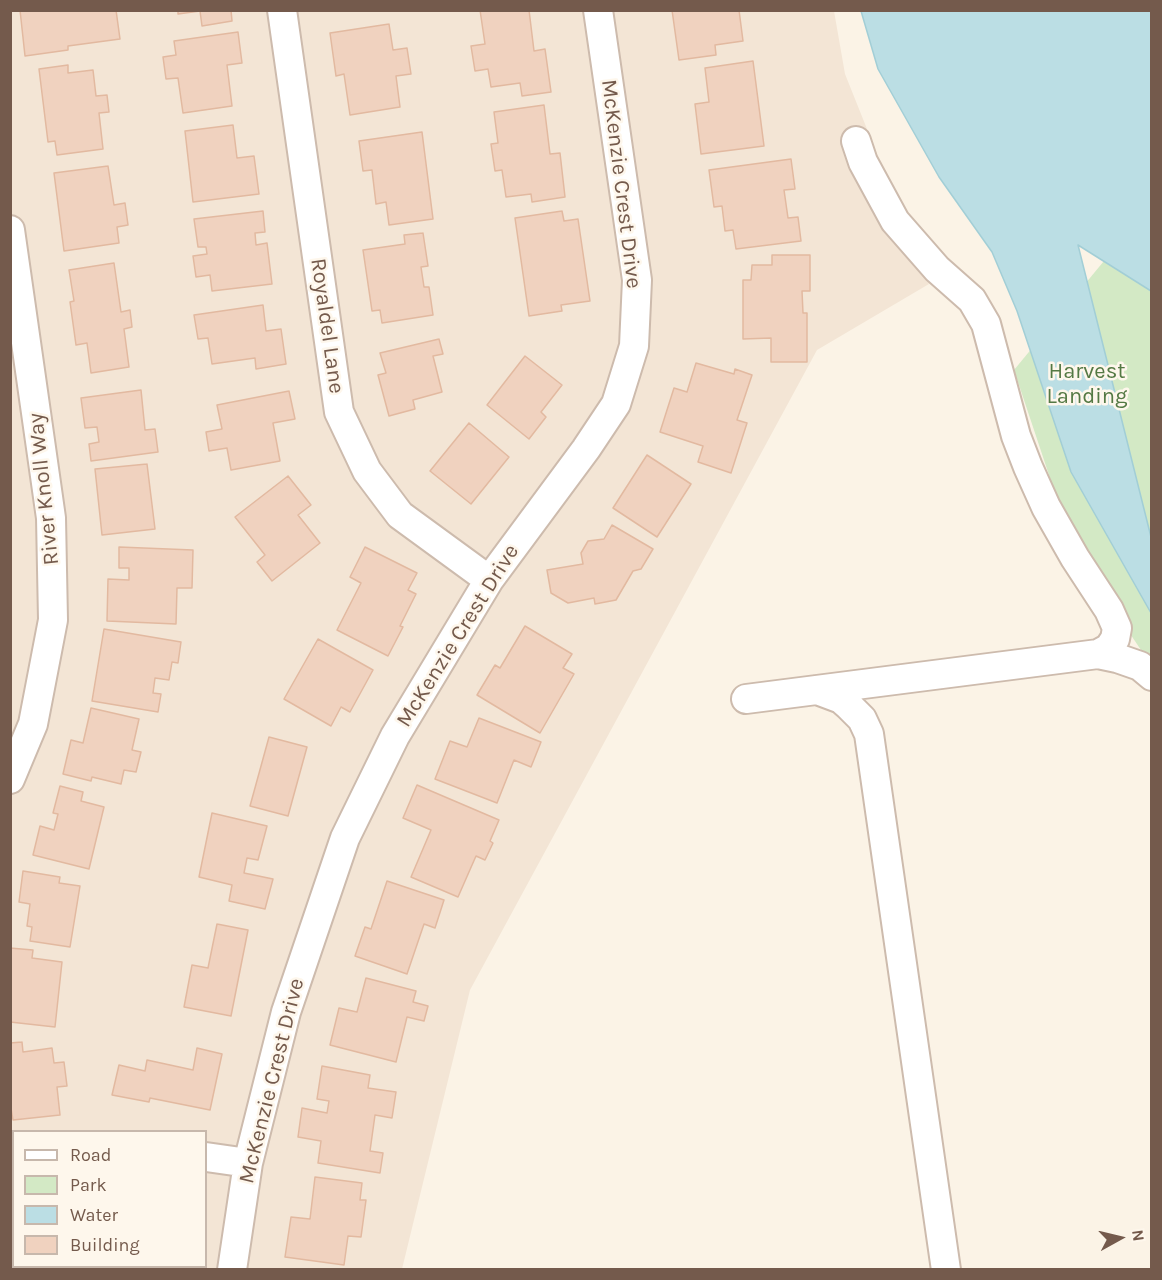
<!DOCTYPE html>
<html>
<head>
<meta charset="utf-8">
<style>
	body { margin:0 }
	#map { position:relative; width:1162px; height:1280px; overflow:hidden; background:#fbf3e6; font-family:Karla,sans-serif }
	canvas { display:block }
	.frame { position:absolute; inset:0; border:12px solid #745a4c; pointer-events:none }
	.legend { position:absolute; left:12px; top:1130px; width:195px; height:138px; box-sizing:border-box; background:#fef7ec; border:2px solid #c7b8ac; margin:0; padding:8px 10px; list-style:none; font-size:18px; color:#745a4c }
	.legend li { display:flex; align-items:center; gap:12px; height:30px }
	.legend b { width:30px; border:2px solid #c7b8ac }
	.north { position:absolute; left:1090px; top:1208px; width:60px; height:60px; -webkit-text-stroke:4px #fef7ec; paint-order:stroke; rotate:82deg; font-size:16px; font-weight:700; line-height:24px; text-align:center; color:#745a4c }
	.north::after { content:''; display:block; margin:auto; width:21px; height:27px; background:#745a4c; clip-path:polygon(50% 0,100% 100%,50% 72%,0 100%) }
</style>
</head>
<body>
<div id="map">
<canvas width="1162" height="1280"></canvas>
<div class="frame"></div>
<ul class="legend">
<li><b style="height:8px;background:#fff"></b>Road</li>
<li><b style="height:16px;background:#d3e9c5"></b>Park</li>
<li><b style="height:16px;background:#bbdee4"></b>Water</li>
<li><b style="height:16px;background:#f0d2bf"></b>Building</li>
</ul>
<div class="north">N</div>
</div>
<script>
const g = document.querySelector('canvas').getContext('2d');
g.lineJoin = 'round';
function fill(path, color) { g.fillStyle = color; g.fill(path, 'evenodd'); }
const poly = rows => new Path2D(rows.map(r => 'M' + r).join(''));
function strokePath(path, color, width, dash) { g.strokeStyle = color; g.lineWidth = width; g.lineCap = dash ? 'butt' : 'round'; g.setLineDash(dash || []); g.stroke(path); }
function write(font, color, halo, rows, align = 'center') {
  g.font = font + ' Karla,sans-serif'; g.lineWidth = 5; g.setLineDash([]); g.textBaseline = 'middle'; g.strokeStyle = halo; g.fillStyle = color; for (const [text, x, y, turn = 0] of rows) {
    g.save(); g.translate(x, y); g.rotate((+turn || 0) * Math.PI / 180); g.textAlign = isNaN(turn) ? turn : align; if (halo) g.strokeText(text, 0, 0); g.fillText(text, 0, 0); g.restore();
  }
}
fill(poly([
	[10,11,834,11,845,74,929,284,817,350,470,990,402,1269,11,1269],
	[14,1132,206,1132,206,1266,14,1266]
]), '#f3e5d5');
fill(poly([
	[1151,204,1151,665,1074,550,1014,370]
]), '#d3e9c5');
const water = poly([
	[861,11,1151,11,1151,291,1078,245,1151,537,1151,613,1071,472,1017,311,992,252,939,177,878,69,861,11]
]);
fill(water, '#bbdee4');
strokePath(water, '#a2ced6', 1.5);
const building = poly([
	[20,10,116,10,120,39,68,46,68,50,25,56,20,10],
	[178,10,231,10,232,21,202,26,200,11,178,14,178,10],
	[480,10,529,10,534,51,545,49,551,92,522,96,520,83,491,87,488,69,475,71,471,46,485,44,480,10],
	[672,10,739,10,743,41,715,45,716,55,679,60,672,10],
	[389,24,393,50,407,48,411,74,396,76,400,107,350,115,344,74,336,76,330,33,389,24],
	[238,32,242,63,227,65,232,106,183,113,178,78,166,79,163,57,176,55,174,41,238,32],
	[753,61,764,146,701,154,695,104,709,102,705,68,753,61],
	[68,65,68,73,93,70,96,96,107,95,109,112,99,113,103,149,57,155,55,141,48,142,39,69,68,65],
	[544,105,550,154,560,153,565,197,532,202,531,194,506,197,502,170,495,171,491,144,498,143,494,112,544,105],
	[233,125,237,158,254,156,259,194,193,202,185,131,233,125],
	[422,132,433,219,389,225,386,202,376,204,372,170,363,171,359,141,422,132],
	[791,159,795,189,784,190,788,218,798,217,801,241,736,249,733,230,725,231,722,206,714,207,709,170,791,159],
	[108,166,114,205,125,203,128,225,117,227,119,243,64,251,54,173,108,166],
	[263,211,265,232,255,233,256,245,267,243,272,284,212,291,210,275,196,277,193,256,207,254,206,247,198,247,194,219,263,211],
	[562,211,564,221,578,219,590,301,561,305,562,311,529,316,515,218,562,211],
	[423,233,428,266,421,267,424,287,429,287,433,315,382,323,380,310,372,311,363,250,405,244,404,235,423,233],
	[772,255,810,255,810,291,802,291,803,313,807,313,807,362,771,362,771,338,743,339,743,280,751,280,752,265,772,265,772,255],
	[114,263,121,312,130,310,132,327,124,329,129,367,91,373,87,343,76,345,70,302,74,301,69,270,114,263],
	[263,305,266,331,281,329,286,364,256,369,255,358,212,364,208,338,198,339,194,315,263,305],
	[439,339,443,354,433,356,442,392,413,400,415,409,389,416,378,375,386,373,380,353,439,339],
	[525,356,562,385,541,412,546,417,529,439,487,405,525,356],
	[696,363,734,374,735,369,752,375,737,420,747,423,731,473,698,462,703,446,660,432,674,388,687,392,696,363],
	[141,390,145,430,155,429,158,452,91,461,89,444,99,442,97,427,85,428,81,398,141,390],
	[289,391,295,419,273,423,280,461,231,470,227,448,209,451,206,432,222,429,217,405,289,391],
	[469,423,509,457,471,504,430,471,469,423],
	[647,455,691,484,657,537,613,508,647,455],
	[147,464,155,529,102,535,95,469,147,464],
	[288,476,311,505,298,515,320,543,272,581,257,562,265,555,235,517,288,476],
	[612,525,653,549,641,569,633,571,616,600,595,604,594,598,568,603,551,593,547,570,583,564,581,553,588,541,604,539,612,525],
	[119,547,193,550,192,588,177,588,176,624,107,621,108,579,129,580,129,568,119,568,119,547],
	[365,547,417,573,408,590,416,594,400,626,403,627,388,656,337,630,361,583,350,577,365,547],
	[525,626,572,654,563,668,574,674,540,733,477,695,495,665,500,668,525,626],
	[104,629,181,642,178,663,172,662,169,680,155,678,153,693,161,694,158,712,92,701,104,629],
	[318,639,373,670,350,712,341,707,331,726,284,699,318,639],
	[91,708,139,719,132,750,141,752,136,772,124,770,121,784,92,777,91,781,63,774,71,740,83,743,91,708],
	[479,718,541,742,531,767,514,760,497,803,435,779,450,741,467,747,479,718],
	[269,737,307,747,288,816,250,806,269,737],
	[417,785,499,820,490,841,493,843,485,860,476,856,458,897,411,877,431,830,403,818,417,785],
	[60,786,83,792,81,801,104,807,89,869,33,855,40,826,54,830,58,814,53,813,60,786],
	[212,813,267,826,258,860,247,858,244,873,273,879,265,909,229,901,232,885,199,877,212,813],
	[23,871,60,877,59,883,80,886,70,947,30,941,32,927,27,926,30,904,19,902,23,871],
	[387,881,444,900,435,928,424,924,407,974,355,956,365,927,371,929,387,881],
	[217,924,248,930,231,1016,184,1007,192,965,208,968,217,924],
	[10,948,33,950,32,958,62,962,55,1027,10,1022,10,948],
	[366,978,416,991,413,1002,428,1006,424,1021,407,1017,396,1062,330,1045,339,1008,357,1012,366,978],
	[22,1042,23,1052,52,1048,54,1063,64,1062,67,1086,57,1087,60,1115,13,1120,10,1102,10,1043,22,1042],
	[197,1048,222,1054,210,1110,150,1098,149,1102,112,1095,119,1065,145,1071,147,1060,193,1070,197,1048],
	[322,1066,370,1075,368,1088,396,1092,392,1118,375,1115,370,1151,383,1153,380,1173,318,1163,321,1141,298,1137,302,1108,327,1113,329,1101,317,1099,322,1066],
	[315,1177,362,1183,360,1200,366,1200,361,1237,348,1236,344,1265,285,1257,291,1217,310,1219,315,1177],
	[12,1198,14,1198,14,1258,10,1258,12,1198],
	[131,1266,170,1266,170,1270,131,1270,131,1266]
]);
fill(building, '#f0d2bf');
strokePath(building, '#e2b9a0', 1.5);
const minor = poly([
	[282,10,339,412,367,471,400,515,489,580],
	[856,141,863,162,895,221,937,269,972,300,986,324,1016,436,1028,467,1046,507,1075,558,1109,610,1117,628,1115,639,1109,648,1098,654],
	[10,230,51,518,53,620,33,724,10,779],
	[817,690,841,699,849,706,862,719,869,734,946,1270],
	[746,699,1098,654,1117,658,1140,666,1152,676],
	[206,1157,248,1163],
	[10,1158,14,1158],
	[232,1270,248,1163,286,1012,345,838,395,736,489,580,586,449,616,404,634,346,637,280,598,10]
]);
strokePath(minor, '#cdbbad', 32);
strokePath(minor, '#fff', 28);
write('22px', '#745a4c', '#fef7ec', [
	["McKenzie Crest Drive",621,184,83],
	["Royaldel Lane",327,326,82],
	["River Knoll Way",44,489,-96],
	["McKenzie Crest Drive",458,636,-58],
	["McKenzie Crest Drive",272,1081,-76]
]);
write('22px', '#547944', '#fef7ec', [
	["Harvest",1087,372],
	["Landing",1087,397]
]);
</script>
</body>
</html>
